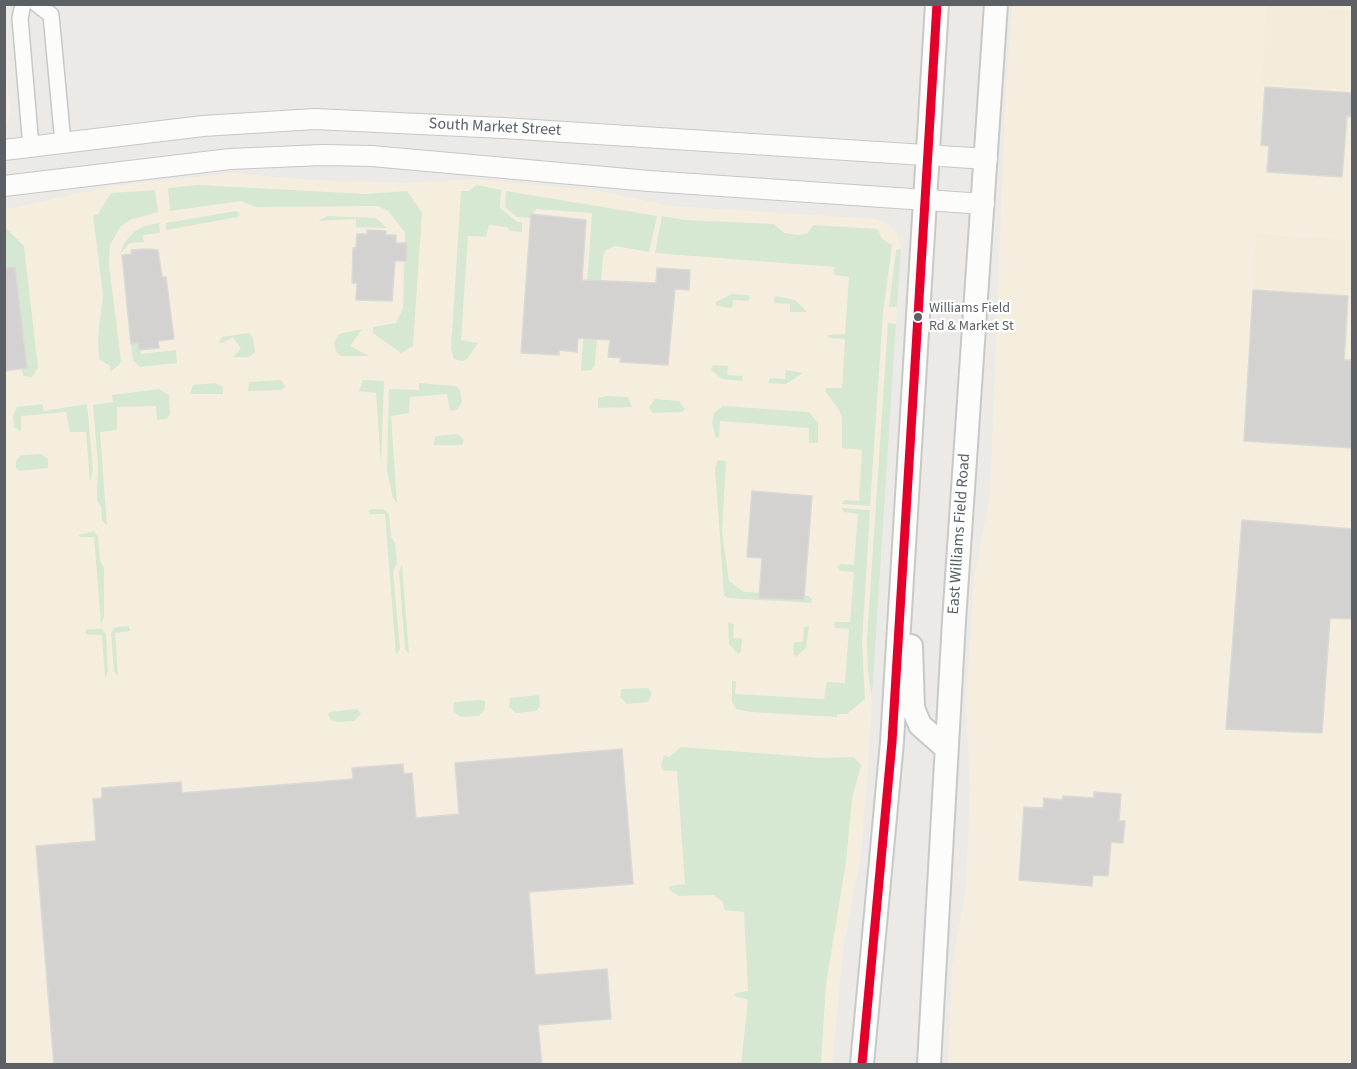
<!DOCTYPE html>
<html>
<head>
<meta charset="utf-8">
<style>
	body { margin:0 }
	#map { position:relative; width:1357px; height:1069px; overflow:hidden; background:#ebeae6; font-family:"Source Sans 3",sans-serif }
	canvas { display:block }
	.frame { position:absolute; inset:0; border:6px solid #5c6064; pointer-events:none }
</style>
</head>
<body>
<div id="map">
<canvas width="1357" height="1069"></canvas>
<div class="frame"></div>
</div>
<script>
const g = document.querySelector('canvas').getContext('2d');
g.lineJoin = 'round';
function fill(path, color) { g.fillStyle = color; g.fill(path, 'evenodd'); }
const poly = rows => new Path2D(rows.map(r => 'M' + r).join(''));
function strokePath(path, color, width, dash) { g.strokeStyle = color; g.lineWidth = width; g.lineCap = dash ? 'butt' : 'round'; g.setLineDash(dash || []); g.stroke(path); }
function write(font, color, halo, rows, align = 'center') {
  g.font = font + ' "Source Sans 3",sans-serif'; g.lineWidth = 4.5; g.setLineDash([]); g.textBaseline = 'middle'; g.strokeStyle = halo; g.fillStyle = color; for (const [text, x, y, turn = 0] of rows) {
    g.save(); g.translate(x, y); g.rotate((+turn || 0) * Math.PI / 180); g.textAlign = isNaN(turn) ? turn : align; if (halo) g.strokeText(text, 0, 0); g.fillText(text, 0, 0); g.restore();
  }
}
fill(poly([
	[1012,5,1352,5,1352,1064,948,1064,952,967,966,888,970,790,966,705,974,578,990,495,1005,109],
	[4,58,10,106,10,116,5,126],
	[233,173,311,180,406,183,475,179,598,191,672,206,875,219,884,222,896,231,901,246,868,765,861,854,843,950,832,1064,5,1064,4,210,111,186]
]), '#f5eedf');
fill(poly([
	[198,185,366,194,407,191,422,213,413,346,401,353,373,333,373,327,396,323,403,308,405,232,388,211,378,206,256,207,241,201,170,211,168,188],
	[477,185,501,190,500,208,517,222,522,222,522,232,510,231,507,227,489,225,486,237,468,236,461,340,478,343,467,359,462,361,454,359,451,349,461,191,469,191],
	[155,190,158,212,130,220,120,227,110,245,109,265,121,360,119,365,110,372,110,366,99,359,98,337,103,295,93,216,98,214,111,193],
	[506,191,657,216,649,252,615,246,606,250,603,256,595,365,591,370,581,371,592,213,536,209,530,218,517,217,505,207],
	[236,211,240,213,238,217,166,230,166,223],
	[328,216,376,218,387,228,356,227,356,219,318,221],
	[662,216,685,220,774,224,784,233,798,235,808,233,813,225,878,229,882,239,892,245,883,313,870,506,842,504,844,500,859,501,862,450,842,448,842,419,839,410,825,391,826,388,842,388,845,339,829,338,828,335,845,334,849,277,834,275,834,267,655,253],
	[159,223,160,233,143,235,144,242,130,243,120,254,124,243,134,232,144,226],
	[4,226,24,246,38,368,32,377,23,376,22,369,27,368,16,276,6,277],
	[901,249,897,307,889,307,896,250],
	[732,294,748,295,750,298,748,301,733,300,732,308,716,306,716,302],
	[776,296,795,300,807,312,790,312,790,304,775,303,773,299],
	[888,323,896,324,872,697,868,672,867,639],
	[362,329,350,346,369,356,341,356,337,353,334,343,339,334],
	[249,333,253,338,255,352,249,357,233,357,241,349,233,337,222,343,219,342,222,337],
	[138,343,141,354,176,350,177,363,140,367,133,360,131,344],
	[713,365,728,366,727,375,742,376,743,381,722,379,711,370],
	[786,370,803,373,786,384,768,383,770,378,785,379],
	[281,380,285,387,281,390,248,391,249,382],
	[363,380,384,381,381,465,376,393,359,391],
	[215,383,223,387,223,394,190,394,193,385],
	[419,383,456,386,460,390,462,402,457,410,450,411,447,394,410,397,409,413,391,416,397,503,393,498,387,471,389,389,419,390],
	[159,389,169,395,170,414,167,419,157,420,156,406,117,407,117,430,100,432,107,526,102,520,101,507,97,500,98,463,93,405,113,402,112,395],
	[607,396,628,397,632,407,598,408,598,398],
	[655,399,679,401,685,409,682,412,653,413,649,407],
	[42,404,44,411,87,404,93,469,90,483,86,432,70,432,66,412,21,416,21,431,14,427,13,416,17,407],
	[723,406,809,412,818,423,818,443,809,443,809,428,720,421,719,437,716,438,712,423,714,413],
	[457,434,464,440,462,445,433,445,436,436],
	[41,454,48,459,48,468,20,471,16,468,16,461,21,455],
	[718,460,726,461,722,531,729,581,744,592,809,596,812,600,811,603,728,598,724,595,715,468],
	[842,508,870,510,862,642,865,699,847,714,837,714,837,717,750,712,736,709,732,702,732,680,736,682,735,694,824,699,827,682,845,683,849,629,835,628,834,625,835,622,850,622,854,572,840,571,838,567,840,564,854,565,858,514,844,512],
	[371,509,384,509,389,515,391,537,395,543,397,563,393,571,400,649,396,655,385,514,370,514,368,511],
	[94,531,98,537,100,561,104,568,104,617,101,624,94,537,81,537,78,535],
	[402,564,409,654,405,649,399,572],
	[728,622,734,624,733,638,742,639,741,652,738,654,729,644],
	[129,626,130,631,115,633,118,677,114,671,111,633,115,627],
	[809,626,806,648,796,657,793,654,794,642,803,642,804,627],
	[87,629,102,629,106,634,108,672,105,678,102,635,88,635,85,632],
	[648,688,652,693,648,702,627,704,620,697,622,689],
	[539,695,540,706,536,711,516,713,509,707,510,698],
	[481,700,485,701,485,709,479,716,461,717,453,711,454,702],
	[357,709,361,714,354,721,337,722,331,720,328,715,330,712],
	[681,747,821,758,854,757,861,765,852,799,846,862,826,984,821,1064,741,1064,748,1000,734,996,736,993,748,991,744,912,725,910,722,901,713,895,679,896,669,890,670,886,685,884,677,771,664,771,661,766,664,755,669,757]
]), '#d6e8d1');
fill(poly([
	[1267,5,1352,10,1352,90,1262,84],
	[1256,234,1352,240,1352,296,1253,290]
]), '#f4ecdb');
const building = poly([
	[1265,87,1353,93,1353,117,1347,116,1342,177,1267,172,1269,146,1261,145,1265,87],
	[531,214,586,220,582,280,656,283,657,268,690,270,689,290,675,289,668,365,620,362,621,358,608,357,610,340,578,338,577,352,559,350,559,355,521,353,531,214],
	[367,230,386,231,386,235,396,235,396,243,407,243,406,261,395,261,392,301,356,300,357,283,352,283,353,248,356,248,357,234,367,234,367,230],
	[148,249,158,250,162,277,166,277,174,339,158,341,159,348,139,350,138,343,131,344,122,255,132,254,131,250,148,249],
	[15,267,27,368,4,371,4,268,15,267],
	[1253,290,1348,296,1344,360,1353,360,1353,448,1244,441,1253,290],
	[752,491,812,496,804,600,759,598,762,558,747,557,752,491],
	[1242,520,1353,529,1353,619,1330,618,1322,733,1226,729,1242,520],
	[622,749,633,884,529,892,535,975,607,969,611,1019,538,1025,542,1065,54,1065,36,846,96,841,93,799,102,798,102,788,181,782,182,793,353,779,352,768,403,764,404,774,412,773,416,818,459,814,455,763,622,749],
	[1094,792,1121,794,1119,821,1125,821,1123,843,1111,842,1108,876,1093,875,1092,886,1019,880,1024,807,1043,808,1044,798,1062,800,1063,796,1094,798,1094,792]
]);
fill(building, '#d3d2d0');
strokePath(building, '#dad9d6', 1.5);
const minor = poly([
	[23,4,20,18,31,147],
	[37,4,51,15,63,143]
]);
const tertiary = poly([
	[4,150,203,126,315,119,503,128,987,159],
	[4,186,230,159,322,155,372,156,649,181,984,204]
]);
const secondary = poly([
	[911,646,913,708,920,725,946,748],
	[862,1064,892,742,937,4],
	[929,1064,954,621,996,4]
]);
strokePath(minor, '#c7c7c7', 18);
strokePath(tertiary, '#c7c7c7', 22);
strokePath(secondary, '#c8c8c8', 26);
strokePath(minor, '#fcfcfb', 15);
strokePath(tertiary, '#fcfcfb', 20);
strokePath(secondary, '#fcfcfb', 22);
strokePath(poly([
	[862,1064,892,742,937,4]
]), '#e4002b', 9);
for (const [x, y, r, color] of [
	[918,317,5,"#5c6064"]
]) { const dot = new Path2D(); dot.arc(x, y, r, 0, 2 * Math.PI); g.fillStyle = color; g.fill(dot); strokePath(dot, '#fff', 2); }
write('14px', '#5c6064', '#fff', [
	["Williams Field",929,309],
	["Rd & Market St",929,327]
], 'left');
write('16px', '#5c6064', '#fff', [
	["South Market Street",495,128,3],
	["East Williams Field Road",960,534,-86]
]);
</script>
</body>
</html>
